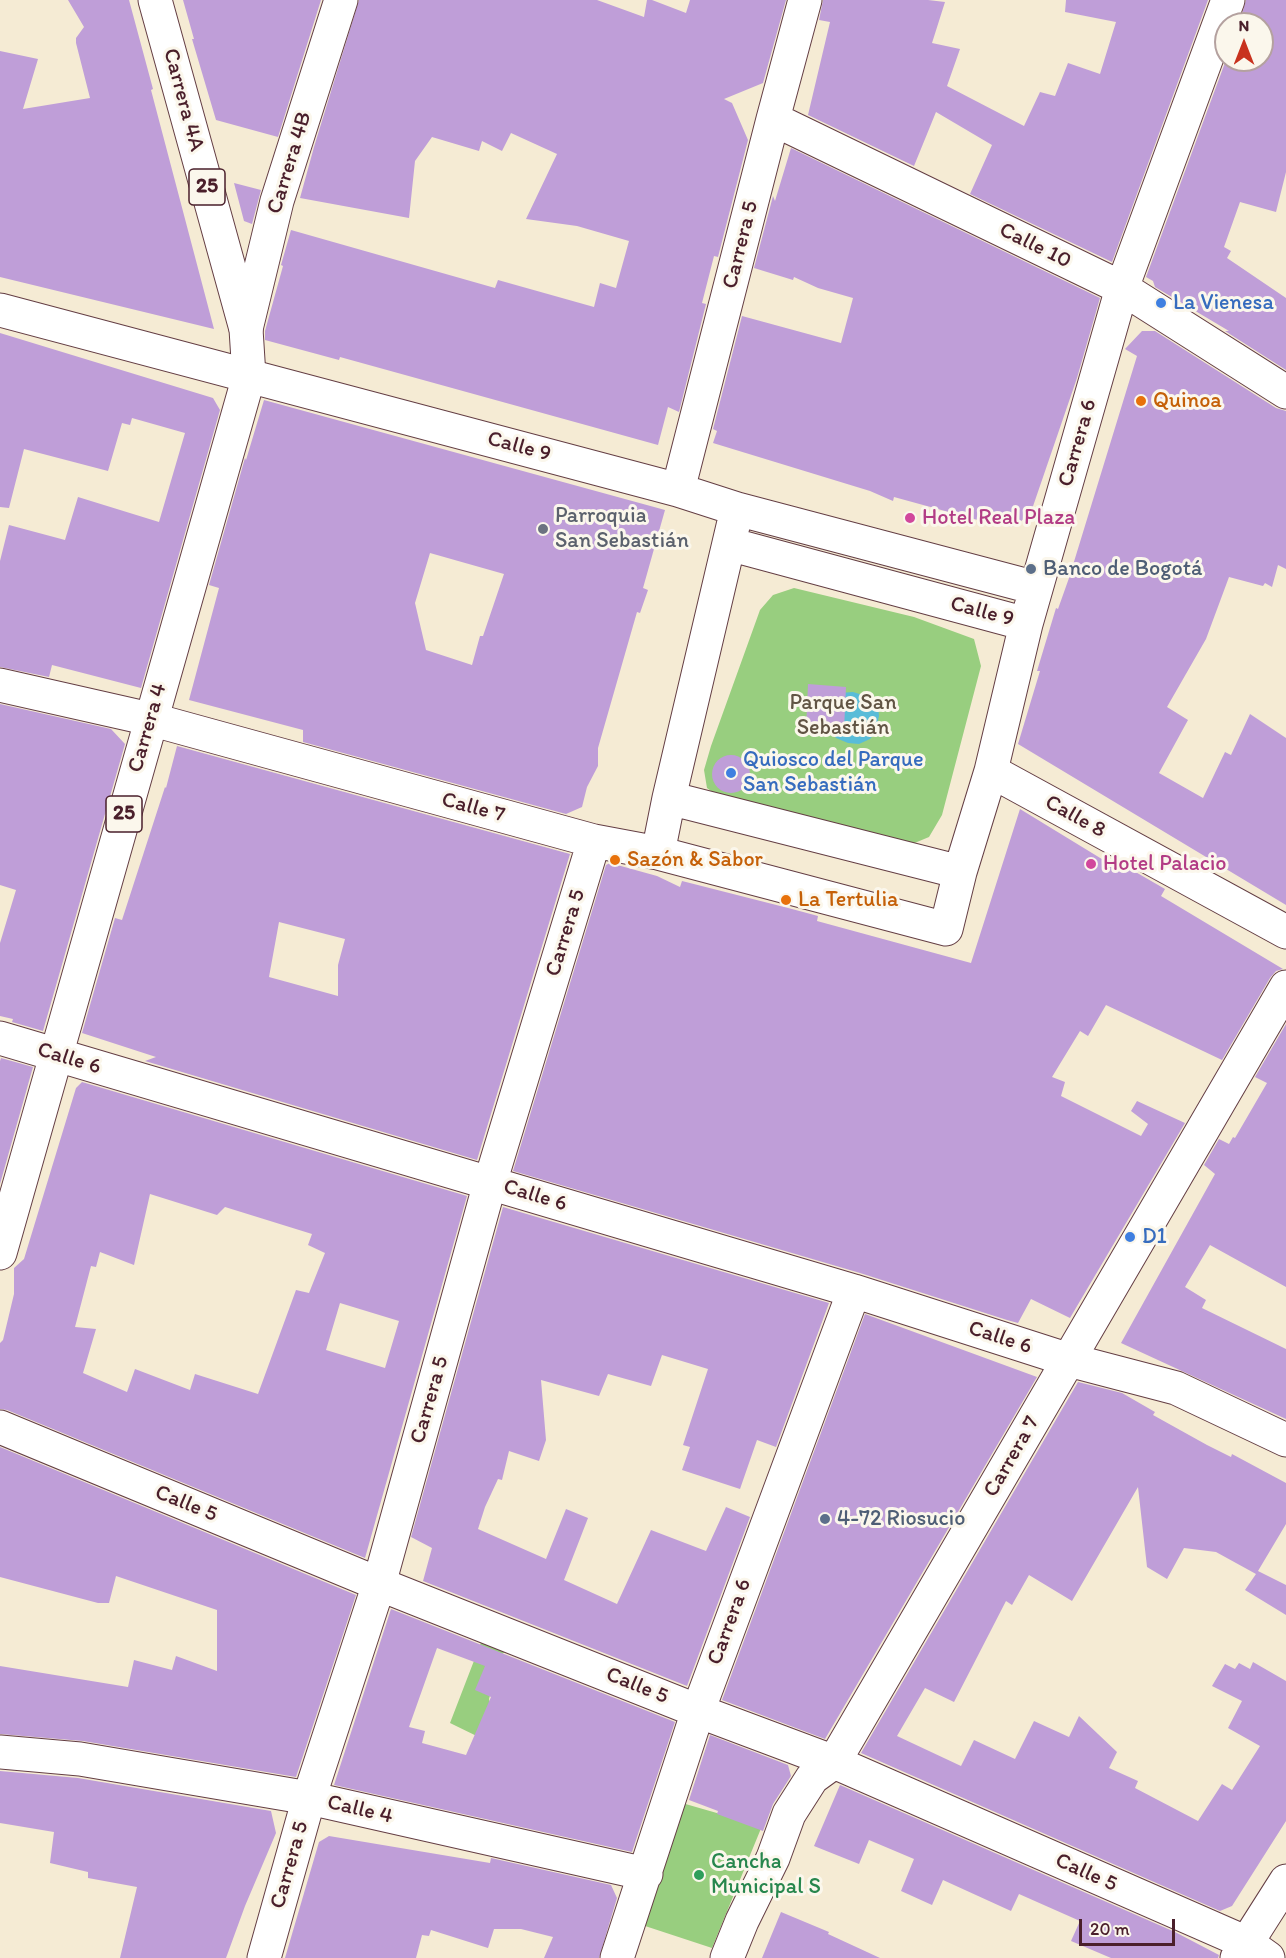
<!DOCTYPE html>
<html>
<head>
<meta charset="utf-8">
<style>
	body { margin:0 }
	#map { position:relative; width:1286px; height:1958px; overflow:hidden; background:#f5ebd4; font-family:Itim,sans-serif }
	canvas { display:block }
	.north { position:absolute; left:1214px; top:12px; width:60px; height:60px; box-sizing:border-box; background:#fbf7ec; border:2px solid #b4a19f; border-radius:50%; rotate:0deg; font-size:16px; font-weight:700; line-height:24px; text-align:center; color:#4a1f2b }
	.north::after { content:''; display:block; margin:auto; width:21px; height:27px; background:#c8321e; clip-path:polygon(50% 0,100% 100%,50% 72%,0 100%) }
	.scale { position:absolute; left:1079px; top:1919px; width:96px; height:27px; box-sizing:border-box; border:3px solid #4a1f2b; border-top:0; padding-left:8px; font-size:18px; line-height:21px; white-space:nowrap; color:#4a1f2b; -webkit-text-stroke:4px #fbf7ec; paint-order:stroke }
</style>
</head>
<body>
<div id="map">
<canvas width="1286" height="1958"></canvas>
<div class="north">N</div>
<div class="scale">20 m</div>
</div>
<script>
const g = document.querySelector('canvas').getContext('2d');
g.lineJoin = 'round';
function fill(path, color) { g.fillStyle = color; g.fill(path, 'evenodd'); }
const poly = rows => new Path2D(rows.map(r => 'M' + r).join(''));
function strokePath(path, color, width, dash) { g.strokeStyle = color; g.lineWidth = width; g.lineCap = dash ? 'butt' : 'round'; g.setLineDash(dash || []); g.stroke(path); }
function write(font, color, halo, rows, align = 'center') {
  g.font = font + ' Itim,sans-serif'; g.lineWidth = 6; g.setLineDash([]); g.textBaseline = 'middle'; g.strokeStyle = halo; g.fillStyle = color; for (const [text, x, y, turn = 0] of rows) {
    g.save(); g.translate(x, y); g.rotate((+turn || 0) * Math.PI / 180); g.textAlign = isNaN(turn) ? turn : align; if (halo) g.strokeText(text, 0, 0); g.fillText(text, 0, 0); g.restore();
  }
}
fill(poly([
	[794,588,914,617,974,639,981,666,942,815,929,837,905,847,719,797,707,788,704,770,711,746,760,610,773,595],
	[482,1640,518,1644,502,1654,489,1699,492,1714,491,1743,450,1723],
	[682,1803,762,1826,712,1948,639,1924]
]), '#98ce7f');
fill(poly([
	[853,692,866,696,878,706,879,716,875,733,870,739,859,744,848,743,836,738,828,729,840,693]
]), '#59bcd8');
fill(poly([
	[68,0,129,0,153,89,151,90,214,329,0,277,0,51,38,59,23,109,90,98,76,43,76,38,84,27],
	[183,0,321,0,278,137,216,120,192,39,194,39],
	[359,0,597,0,644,17,647,0,652,0,686,13,690,0,786,0,763,83,724,99,732,103,748,140,718,257,714,256,702,303,706,304,679,412,668,407,658,445,340,357,339,360,265,340,265,331,283,266,281,265,291,230,495,288,498,280,594,307,600,283,616,288,629,241,577,226,526,219,557,154,511,133,502,151,482,141,479,151,432,137,415,161,409,218,300,198,314,147],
	[823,0,928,0,945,2,932,43,960,49,947,86,1024,126,1040,92,1055,96,1068,63,1100,74,1116,22,1065,12,1066,0,1208,0,1112,262,970,194,992,145,936,112,914,166,808,115,830,22,819,20],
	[1246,0,1286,0,1286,172,1276,212,1240,202,1224,247,1231,251,1227,258,1286,298,1286,370,1225,331,1229,331,1155,287,1153,281,1146,277,1226,60,1262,60,1262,24,1239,24],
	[791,148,1100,298,1077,378,1030,515,1012,527,996,523,996,525,894,497,893,501,870,491,713,443,717,431,713,429,742,316,841,343,853,298,818,288,794,277,793,280,754,268,773,196,775,201],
	[234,183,261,190,252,224,244,221],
	[1142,331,1155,331,1276,408,1286,411,1286,569,1278,565,1272,587,1265,583,1263,586,1229,577,1206,639,1167,707,1188,720,1159,773,1203,798,1225,752,1231,755,1250,714,1286,738,1286,905,1018,744,1040,671,1037,671,1056,608,1058,609,1069,578,1137,356,1125,349],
	[0,333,213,398,220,410,141,688,52,665,49,677,0,667,0,561,9,525,65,540,78,497,159,522,185,433,132,418,130,425,122,423,108,471,24,449,9,508,0,507],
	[264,400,665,510,643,588,648,590,640,613,637,612,598,748,598,766,587,787,582,807,566,814,303,742,303,730,189,700,219,588,209,585,245,458,246,460],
	[430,553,504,574,483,636,480,636,472,665,426,650,415,603],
	[808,684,846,687,844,730,806,729],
	[0,704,111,729,125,744,43,1031,12,1022,13,1019,0,1016,0,943,16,890,0,885],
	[177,746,570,854,477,1160,145,1061,156,1057,82,1033,115,918,122,920,165,787,166,788],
	[279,922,345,939,338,965,338,996,269,977],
	'712 774a19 19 0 1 1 38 0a19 19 0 1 1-38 0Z',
	[1020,809,1110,864,1113,859,1165,889,1161,896,1283,969,1276,971,1270,978,1222,1060,1106,1005,1088,1036,1080,1031,1052,1077,1065,1082,1061,1096,1141,1136,1148,1124,1131,1111,1137,1101,1185,1123,1070,1318,1031,1299,1018,1323,1007,1320,860,1273,513,1171,606,865,610,863,657,876,680,887,682,881,792,909,818,916,817,921,971,963],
	[1286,1024,1286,1287,1210,1245,1185,1287,1206,1300,1202,1308,1286,1349,1286,1419,1121,1343,1215,1174,1204,1165,1219,1139,1229,1144,1233,1137,1235,1138,1267,1083,1255,1077],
	[1,1058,33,1067,0,1184,0,1061],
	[82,1082,467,1196,365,1558,7,1410,0,1409,0,1343,3,1340,14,1294,14,1268,24,1259,76,1088],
	[150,1194,217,1215,225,1207,312,1234,308,1245,325,1253,309,1293,296,1290,258,1394,195,1374,190,1390,135,1369,127,1392,83,1373,96,1329,75,1327,91,1266,96,1267,100,1252,134,1265],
	[340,1303,399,1321,385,1368,326,1350],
	[503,1207,829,1303,776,1447,757,1440,740,1489,682,1470,690,1447,683,1445,708,1369,662,1355,651,1386,608,1374,599,1396,541,1380,546,1440,539,1461,509,1451,502,1480,498,1479,485,1507,478,1529,546,1559,566,1509,588,1518,564,1580,617,1604,651,1530,706,1551,726,1507,750,1517,687,1686,423,1581,432,1548,411,1537],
	[865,1314,1037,1377,825,1739,722,1700],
	[1078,1382,1122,1393,1155,1412,1153,1415,1207,1445,1231,1457,1232,1454,1286,1483,1286,1524,1258,1571,1286,1585,1286,1615,1245,1590,1256,1574,1216,1552,1184,1548,1167,1579,1147,1567,1138,1487,1072,1601,1029,1575,1012,1605,1006,1601,954,1702,925,1688,897,1736,961,1766,974,1740,1015,1759,1034,1721,1069,1737,1079,1716,1117,1752,1109,1768,1138,1781,1135,1788,1198,1821,1222,1784,1232,1790,1260,1746,1228,1728,1242,1701,1212,1686,1225,1664,1235,1669,1239,1663,1250,1669,1253,1662,1286,1681,1286,1821,1232,1906,1220,1911,861,1753],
	[0,1447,356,1595,296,1777,83,1741,0,1734,0,1666,128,1687,134,1660,172,1670,176,1656,217,1671,217,1610,116,1576,109,1603,98,1603,0,1577],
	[391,1609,675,1722,632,1852,334,1785],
	[437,1648,485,1666,475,1690,491,1697,466,1755,422,1743,425,1731,409,1727],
	[710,1735,788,1765,791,1776,773,1804,763,1831,717,1814,718,1811,689,1800],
	[0,1771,78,1778,271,1811,276,1833,245,1906,226,1958,120,1958,137,1887,88,1878,88,1872,50,1863,54,1832,0,1823],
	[840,1785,1175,1932,1219,1955,1218,1958,1111,1958,1071,1941,1080,1921,1019,1894,1011,1911,943,1880,932,1905,901,1891,914,1859,869,1840,859,1864,814,1846],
	[329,1836,490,1863,491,1858,611,1885,617,1898,599,1958,544,1958,553,1937,521,1929,494,1929,488,1948,431,1930,429,1936,422,1935,416,1958,285,1958,319,1842],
	[781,1912,829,1932,828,1934,880,1958,762,1958]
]), '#bf9ed8');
const minor = poly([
	[773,119,1122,288,1286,392],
	[0,310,678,490,737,509,1036,588],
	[246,329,277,201,341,0],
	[678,490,773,119,805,0],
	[729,544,1026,624],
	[0,685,150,719,594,841,658,853,946,929,960,872,991,771,1026,624,1122,288,1228,0],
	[991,771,1286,932],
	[669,798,960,872],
	[658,853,669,798,737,509],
	[0,1038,854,1291,1069,1360,1176,1388,1286,1440],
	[0,1427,379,1584,698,1711,834,1762,1247,1943,1268,1958],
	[0,1752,80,1759,309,1798,646,1874],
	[264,1958,309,1798,379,1584,490,1183,594,841],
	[617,1958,698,1711,854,1291],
	[727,1958,742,1921,773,1858,789,1814,812,1778,834,1762,1286,987],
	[1237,1958,1286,1881]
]);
const major = poly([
	[0,1253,249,376,246,329,155,0]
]);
strokePath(minor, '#643e44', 35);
strokePath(major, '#643e44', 35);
strokePath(minor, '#fff', 33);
strokePath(major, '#fff', 33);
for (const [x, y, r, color] of [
	[1161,303,6,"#3f7fe0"],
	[1141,401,6,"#e8710a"],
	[910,518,6,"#d1479c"],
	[543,529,6,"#6b7280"],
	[1031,569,6,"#5c6f8a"],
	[731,773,6,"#3f7fe0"],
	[615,860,6,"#e8710a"],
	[1091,864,6,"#d1479c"],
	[786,900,6,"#e8710a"],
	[1130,1237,6,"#3f7fe0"],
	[825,1519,6,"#5c6f8a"],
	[699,1875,6,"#2e9e5b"]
]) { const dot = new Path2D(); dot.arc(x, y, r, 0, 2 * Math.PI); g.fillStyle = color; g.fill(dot); strokePath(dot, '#fbf7ec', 2); }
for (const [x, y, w] of [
	[207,187,36],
	[124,814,36]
]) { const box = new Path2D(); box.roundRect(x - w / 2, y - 18, w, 36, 4.5); g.fillStyle = '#fbf7ec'; g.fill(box); strokePath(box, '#4a1f2b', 1.5); }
write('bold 21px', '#4a1f2b', null, [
	["25",207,187],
	["25",124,814]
]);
write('22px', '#4a1f2b', '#fbf7ec', [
	["Carrera 4A",183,100,75],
	["Carrera 4B",290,163,-73],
	["Carrera 5",741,245,-76],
	["Calle 10",1035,246,26],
	["Carrera 6",1078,443,-74],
	["Calle 9",519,447,15],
	["Calle 9",982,612,15],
	["Carrera 4",148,728,-74],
	["Calle 7",473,808,15],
	["Calle 8",1075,817,29],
	["Carrera 5",566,933,-73],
	["Calle 6",69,1059,17],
	["Calle 6",535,1196,17],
	["Calle 6",1000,1338,18],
	["Carrera 5",430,1400,-74],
	["Carrera 7",1012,1457,-60],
	["Calle 5",186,1504,22],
	["Carrera 6",730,1622,-70],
	["Calle 5",637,1686,22],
	["Calle 4",360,1810,13],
	["Carrera 5",290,1865,-74],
	["Calle 5",1086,1873,24]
]);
write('22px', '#366cbe', '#fbf7ec', [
	["La Vienesa",1173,303],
	["Quiosco del Parque",743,760],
	["San Sebastián",743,785],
	["D1",1142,1237]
], 'left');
write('22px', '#c56008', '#fbf7ec', [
	["Quinoa",1153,401],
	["Sazón & Sabor",627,860],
	["La Tertulia",798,900]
], 'left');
write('22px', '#5b616d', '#fbf7ec', [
	["Parroquia",555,516],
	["San Sebastián",555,541]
], 'left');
write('22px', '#b23c85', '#fbf7ec', [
	["Hotel Real Plaza",922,518],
	["Hotel Palacio",1103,864]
], 'left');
write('22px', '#4e5e75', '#fbf7ec', [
	["Banco de Bogotá",1043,569],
	["4-72 Riosucio",837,1519]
], 'left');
write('22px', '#615444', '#fbf7ec', [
	["Parque San",843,703],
	["Sebastián",843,728]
]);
write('22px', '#27864d', '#fbf7ec', [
	["Cancha",711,1862],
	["Municipal S",711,1887]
], 'left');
</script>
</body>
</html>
